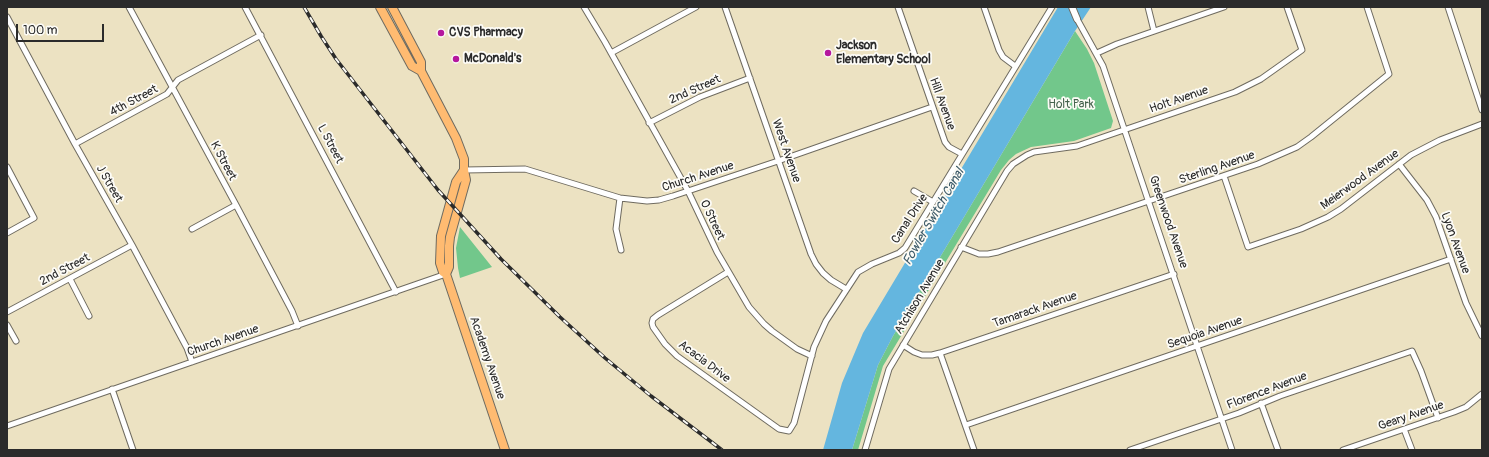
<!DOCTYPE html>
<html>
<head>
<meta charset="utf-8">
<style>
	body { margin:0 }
	#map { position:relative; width:1489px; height:457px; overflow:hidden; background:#ece2c2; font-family:Pangolin,sans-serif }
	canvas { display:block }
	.frame { position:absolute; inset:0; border:8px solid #2b2b2b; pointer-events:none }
	.scale { position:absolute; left:16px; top:24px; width:88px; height:18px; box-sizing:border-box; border:2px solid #2b2b2b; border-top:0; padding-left:5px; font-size:12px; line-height:14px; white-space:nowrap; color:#2b2b2b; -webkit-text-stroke:3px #fdfcf7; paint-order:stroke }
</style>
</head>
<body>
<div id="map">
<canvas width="1489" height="457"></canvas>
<div class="frame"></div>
<div class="scale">100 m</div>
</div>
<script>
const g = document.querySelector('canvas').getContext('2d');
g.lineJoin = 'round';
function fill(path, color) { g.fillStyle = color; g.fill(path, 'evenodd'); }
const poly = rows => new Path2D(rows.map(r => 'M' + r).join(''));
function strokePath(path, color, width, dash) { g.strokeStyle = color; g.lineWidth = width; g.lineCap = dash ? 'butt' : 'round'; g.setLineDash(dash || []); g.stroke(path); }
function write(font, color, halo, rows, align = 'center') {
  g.font = font + ' Pangolin,sans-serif'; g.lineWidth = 3.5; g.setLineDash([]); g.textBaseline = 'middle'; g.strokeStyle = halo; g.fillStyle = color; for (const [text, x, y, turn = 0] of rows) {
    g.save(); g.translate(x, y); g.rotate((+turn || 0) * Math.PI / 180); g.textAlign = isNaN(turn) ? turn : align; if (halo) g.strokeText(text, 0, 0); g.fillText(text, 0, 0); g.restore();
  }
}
fill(poly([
	[1075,31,1087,49,1094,63,1113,121,1111,128,1074,141,1031,147,1016,154,1009,160,1001,170,883,366,858,450,852,450,878,365,893,336],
	[460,227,492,267,460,278,458,268,456,248]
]), '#72c78b');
fill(poly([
	[1058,7,1091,7,1075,31,893,336,878,365,852,450,823,450,842,383,863,333]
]), '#64b6df');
const minor = poly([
	[129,7,236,205,292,311,298,326],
	[245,7,396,292],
	[584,7,605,42,688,191,717,252,749,307,764,324,772,331,797,349,812,356],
	[725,7,811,254,816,264,823,273,831,280,846,289],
	[898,7,945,142,949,147,962,154],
	[984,7,999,50,1003,57,1015,66],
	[1148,7,1154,31],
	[1448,7,1482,110],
	[7,17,75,144,132,245,187,348,192,362],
	[1077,19,1103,66,1232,450],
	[611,53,696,7],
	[1097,53,1117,44,1224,7],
	[649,123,700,97,750,78],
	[75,144,167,94,178,80,261,35],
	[1399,164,1427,200,1436,217,1466,303,1482,336],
	[7,167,34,218,7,233],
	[464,170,525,169,620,198,647,201,659,200,673,196,778,161,932,107],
	[1224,176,1248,247,1301,229,1328,217,1341,209,1411,155,1440,140,1482,124],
	[914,191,933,202],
	[620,198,616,229,621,250],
	[192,229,236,205],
	[961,247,979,254,988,254,998,252,1258,164,1297,147,1311,137,1389,74,1367,7],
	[728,272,658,315,653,319,652,323,653,327,665,344,677,356,779,429,789,431,794,423,814,347,826,321,858,272,872,264,899,253,905,248,1052,7],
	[70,279,89,316],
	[7,312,132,245],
	[7,325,16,341],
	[903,345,914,352,922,355,932,355,940,353,1174,274],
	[940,353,974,450],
	[112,389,133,450],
	[1261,403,1278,450],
	[966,425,1451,259],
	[7,426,446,274],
	[1404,429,1412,450],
	[865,450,889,369,1007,171,1013,164,1027,155,1034,152,1077,146,1235,92,1261,79,1302,50,1287,7],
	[1130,450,1239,413,1280,396,1412,351,1421,371,1438,418],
	[1343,450,1454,412,1466,407,1482,394]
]);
const tertiary = poly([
	[1072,7,1077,19]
]);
const primary = poly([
	[380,7,412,66,421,71],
	[392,7,421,62,421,71,456,138,464,159,464,170,466,180,450,237,449,246,449,267,446,274],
	[464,170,456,182,441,236,440,263,443,272,446,274,505,450]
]);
strokePath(minor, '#6f6b60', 7);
strokePath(tertiary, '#6f6b60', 8);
strokePath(primary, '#6f6b60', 10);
strokePath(minor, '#fff', 5);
strokePath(tertiary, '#fff', 6);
strokePath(primary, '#ffbb71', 8);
const rail = poly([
	[304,7,321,36,336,59,438,190,501,259,560,317,605,358,651,396,722,450]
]);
strokePath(rail, '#2b2b2b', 3.5);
strokePath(rail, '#fdfcf7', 2, [6]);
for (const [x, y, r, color] of [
	[441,33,4,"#b5179e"],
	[828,53,4,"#b5179e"],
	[456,59,4,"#b5179e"]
]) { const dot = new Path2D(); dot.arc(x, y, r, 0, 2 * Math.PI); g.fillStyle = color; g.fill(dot); strokePath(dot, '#fdfcf7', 1.5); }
write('bold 12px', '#2b2b2b', '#fdfcf7', [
	["CVS Pharmacy",449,33],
	["Jackson",836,46],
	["Elementary School",836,60],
	["McDonald's",464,59]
], 'left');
write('12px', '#2b2b2b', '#fdfcf7', [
	["2nd Street",695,90,-24],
	["Holt Avenue",1179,100,-19],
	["4th Street",134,101,-28],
	["Hill Avenue",942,104,70],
	["L Street",330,144,62],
	["West Avenue",786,151,71],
	["K Street",223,161,62],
	["Sterling Avenue",1217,168,-19],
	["Church Avenue",698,177,-18],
	["Meierwood Avenue",1360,180,-36],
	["J Street",109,184,60],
	["Canal Drive",910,219,-57],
	["O Street",712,220,65],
	["Greenwood Avenue",1168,222,71],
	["Lyon Avenue",1455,243,70],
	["2nd Street",65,270,-28],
	["Atchison Avenue",920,297,-59],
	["Tamarack Avenue",1035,310,-19],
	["Sequoia Avenue",1205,333,-19],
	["Church Avenue",223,341,-19],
	["Academy Avenue",487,358,71],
	["Acacia Drive",704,362,37],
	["Florence Avenue",1267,391,-21],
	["Geary Avenue",1411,416,-19]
]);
write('12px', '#44624d', '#fdfcf7', [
	["Holt Park",1071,105]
]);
write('italic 13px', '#3f5c6a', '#fdfcf7', [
	["Fowler Switch Canal",934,217,-60]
]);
</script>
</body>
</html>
